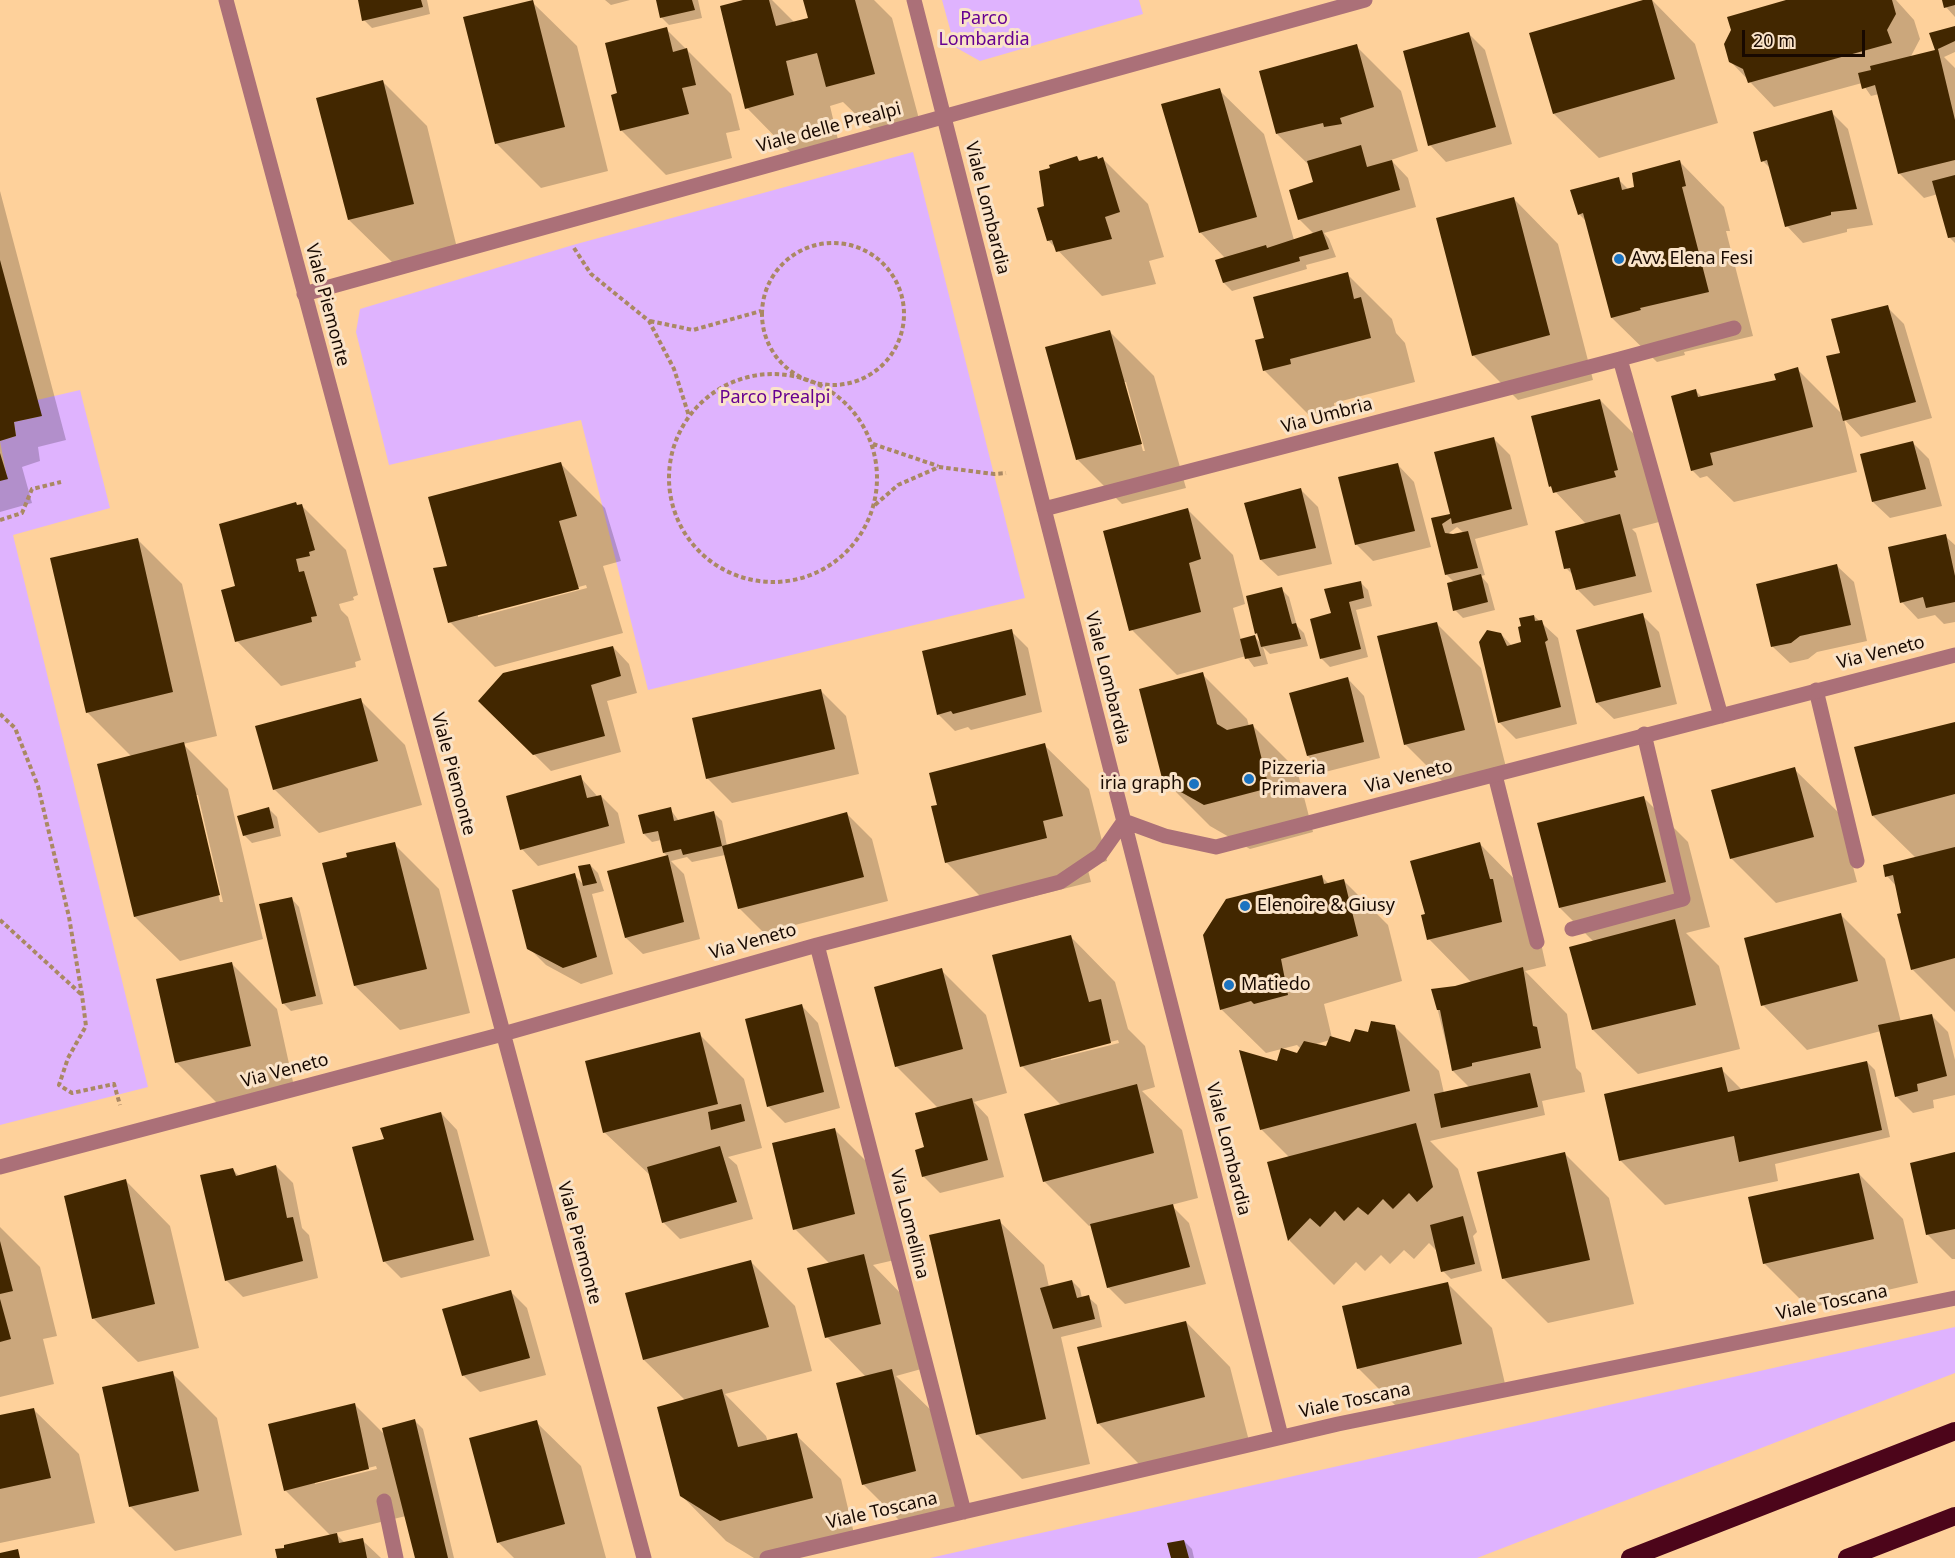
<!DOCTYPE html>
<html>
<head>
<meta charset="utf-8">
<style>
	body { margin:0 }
	#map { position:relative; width:1955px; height:1558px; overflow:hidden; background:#fed19b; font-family:"Noto Sans",sans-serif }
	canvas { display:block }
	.scale { position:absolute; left:1742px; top:30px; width:123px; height:27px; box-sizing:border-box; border:3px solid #180900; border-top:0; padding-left:8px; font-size:18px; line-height:21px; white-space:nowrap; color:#180900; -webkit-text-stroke:4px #fae3c8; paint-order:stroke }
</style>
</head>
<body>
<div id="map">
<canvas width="1955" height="1558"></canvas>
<div class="scale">20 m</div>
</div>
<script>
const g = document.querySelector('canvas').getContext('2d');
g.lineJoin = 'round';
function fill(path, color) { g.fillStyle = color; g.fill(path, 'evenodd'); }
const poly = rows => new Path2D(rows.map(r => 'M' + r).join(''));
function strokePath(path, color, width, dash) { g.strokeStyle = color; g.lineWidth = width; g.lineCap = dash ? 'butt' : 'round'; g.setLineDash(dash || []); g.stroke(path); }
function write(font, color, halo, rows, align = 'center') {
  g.font = font + ' "Noto Sans",sans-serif'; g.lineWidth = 6; g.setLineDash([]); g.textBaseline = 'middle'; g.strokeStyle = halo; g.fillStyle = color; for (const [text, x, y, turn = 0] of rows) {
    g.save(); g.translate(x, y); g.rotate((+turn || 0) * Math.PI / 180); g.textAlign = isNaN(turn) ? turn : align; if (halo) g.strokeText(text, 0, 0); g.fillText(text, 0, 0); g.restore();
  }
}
fill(poly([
	[942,0,1139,0,1143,14,980,61,955,47],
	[913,152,1025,598,648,690,581,420,389,465,356,332,360,309,573,245],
	[80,390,110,508,13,535,148,1087,0,1125,0,481,7,478,0,441,16,436,14,422,41,416,37,400],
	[1955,1327,1955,1373,1477,1558,930,1558]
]), '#dfb3fe');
fill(poly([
	[359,0,427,0,430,14,372,28,364,20],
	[605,0,630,0,611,5],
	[658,0,698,0,702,18,669,25,661,17],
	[749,0,772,0,795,23,810,19,805,0,874,0,892,18,919,119,873,131,843,102,830,106,838,140,791,153,747,108],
	[1648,0,1652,0,1695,44,1718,123,1599,158,1554,114],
	[1791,0,1896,0,1914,20,1920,39,1910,58,1937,51,1955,27,1955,52,1944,57,1955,68,1955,243,1950,238,1938,194,1924,198,1899,173,1879,94,1871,96,1862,83,1774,107,1730,61],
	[1943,0,1955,0,1955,17,1946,7],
	[532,2,577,46,608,171,541,188,496,143],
	[666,29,731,94,740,130,726,133,732,158,666,175,621,130,618,94],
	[1468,33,1485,50,1512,144,1446,162,1430,145],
	[1356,46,1401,91,1418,151,1391,160,1408,178,1416,207,1324,233,1329,239,1336,257,1306,265,1307,269,1232,291,1224,283,1226,259,1200,232,1219,90,1264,134,1294,240,1314,234,1299,219,1315,183,1310,166,1277,134],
	[383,82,427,126,457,248,394,264,349,220],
	[1831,112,1848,129,1873,225,1847,229,1847,232,1803,243,1787,226,1771,169,1763,161],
	[1077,158,1081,162,1103,159,1148,204,1164,257,1149,261,1156,284,1102,296,1048,240,1046,207],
	[1680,162,1724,207,1730,231,1726,231,1753,336,1684,352,1685,355,1657,362,1612,318,1586,221,1579,214,1618,179,1629,190],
	[0,191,66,440,38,447,40,461,22,467,32,503,0,512],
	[1514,199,1558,244,1593,380,1518,400,1473,355],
	[1347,274,1392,319,1396,333,1405,343,1415,382,1334,403,1335,409,1309,415,1264,370,1266,339],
	[1887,307,1904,324,1932,418,1861,437,1844,419,1857,472,1734,502,1707,476,1700,478,1692,470,1696,391,1703,398,1778,381,1797,369,1842,414,1842,354],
	[1110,332,1154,376,1186,488,1122,504,1077,459],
	[1123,382,1126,382,1145,451,1143,451],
	[1600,400,1645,445,1659,522,1632,529,1636,533,1652,592,1594,606,1577,589,1574,576,1566,568,1587,525,1550,486],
	[1494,439,1510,455,1528,525,1475,539,1485,575,1481,576,1488,584,1495,610,1463,618,1455,610,1455,583,1446,574,1433,519,1451,515],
	[1457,527,1464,533,1450,535,1449,533],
	[1912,442,1929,459,1942,506,1890,518,1873,502],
	[560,463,605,508,621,561,603,566,623,633,495,667,450,622,448,567],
	[586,585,587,588,478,617,478,614],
	[1398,465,1414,482,1431,547,1373,561,1356,544],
	[1301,490,1318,507,1332,564,1278,576,1261,560],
	[301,505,346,550,358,595,353,597,354,600,339,604,341,610,348,617,361,660,355,662,356,667,281,686,237,641,298,506],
	[1188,510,1233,555,1245,604,1233,608,1241,640,1255,637,1261,644,1256,633,1281,589,1289,597,1297,626,1304,633,1308,646,1270,654,1263,647,1268,664,1254,667,1246,656,1177,675,1132,630,1104,532],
	[1945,536,1955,545,1955,622,1944,624,1935,615,1918,619,1902,602],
	[138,540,182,584,217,736,183,744,228,789,263,939,180,961,135,917,132,757,87,712],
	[194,795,198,795,223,902,220,902],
	[1837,566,1854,582,1867,641,1817,652,1808,659,1790,663,1773,647,1758,585],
	[1360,582,1368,590,1372,606,1356,610,1368,657,1330,667,1322,659,1312,620,1333,614],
	[1642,615,1659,632,1677,704,1614,719,1597,703],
	[1534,616,1558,638,1577,724,1516,739,1499,722,1501,634,1512,646,1523,643],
	[1436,623,1481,668,1508,775,1450,789,1405,744],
	[1011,631,1028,648,1042,712,971,730,968,727,955,731,938,714],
	[613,647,629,664,637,693,607,701,621,752,551,771,480,701],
	[1202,674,1247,719,1249,726,1252,725,1297,770,1313,832,1250,849,1210,826,1165,781],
	[1348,679,1364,696,1380,758,1325,772,1308,756],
	[821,691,846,716,859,774,732,803,707,778],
	[360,700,405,745,422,805,319,833,274,789],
	[1955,723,1955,1012,1912,969,1897,887,1887,876,1916,858,1873,816],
	[1044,745,1089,789,1107,861,1087,866,1091,882,991,907,946,862],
	[1794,769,1839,813,1857,882,1776,903,1731,858],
	[580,777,598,797,601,796,618,813,625,843,538,866,522,849],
	[1643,797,1688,842,1710,927,1686,933,1719,966,1740,1049,1638,1074,1593,1030,1594,942,1560,908],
	[269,809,277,817,281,836,252,843,244,835],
	[670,809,679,821,714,813,722,821,727,846,847,814,872,839,888,901,764,933,739,908,725,855,692,862,687,857,671,861,684,874,700,939,643,954,626,938,609,872,669,857,664,853,661,840,652,842,644,834],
	[394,844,439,889,470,1013,400,1030,355,986],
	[1480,844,1524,889,1537,925,1546,966,1525,971,1567,1014,1576,1068,1581,1073,1585,1092,1542,1101,1545,1115,1430,1141,1458,1169,1477,1232,1473,1236,1482,1271,1451,1279,1443,1271,1438,1252,1429,1243,1414,1259,1404,1250,1390,1264,1381,1255,1365,1271,1356,1262,1334,1285,1290,1241,1269,1163,1289,1157,1261,1129,1278,1063,1298,1055,1301,1049,1297,1045,1266,1053,1221,1009,1321,876,1329,884,1344,881,1388,925,1402,981,1324,1004,1332,1038,1351,1044,1369,1034,1394,1026,1439,1071,1444,1093,1470,1088,1453,1071,1433,991,1472,983,1429,939,1427,915],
	[1330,1040,1327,1048,1313,1045],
	[590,865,598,873,604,891,592,894,613,974,581,984,546,965,529,948,574,875,584,885],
	[291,898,299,907,323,1004,291,1011,283,1003],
	[1841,915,1885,959,1901,1022,1931,1015,1948,1032,1955,1060,1955,1095,1933,1100,1934,1108,1913,1113,1896,1096,1881,1031,1807,1050,1763,1005],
	[1071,937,1115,982,1128,1029,1145,1046,1155,1087,1142,1091,1182,1130,1198,1198,1171,1205,1189,1223,1206,1284,1125,1304,1108,1287,1092,1225,1089,1226,1044,1181,1061,1105,1022,1066],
	[1118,1040,1119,1043,1051,1060,1051,1057],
	[232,964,277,1009,295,1091,221,1107,177,1063,158,981],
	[941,970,986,1015,1007,1093,974,1102,988,1117,1004,1177,940,1193,923,1176,925,1148,938,1108,896,1066],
	[802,1006,818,1023,840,1108,785,1123,769,1107],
	[699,1034,744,1079,762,1148,728,1157,737,1165,753,1219,680,1239,663,1222,651,1176,604,1132],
	[1867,1062,1875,1070,1890,1137,1775,1164,1778,1181,1665,1205,1620,1160,1721,1069,1742,1090],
	[441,1113,457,1130,490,1256,401,1278,384,1261,386,1140],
	[835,1130,879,1174,899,1259,873,1265,908,1301,925,1368,896,1376,936,1415,960,1516,908,1529,863,1484,866,1377,827,1337,830,1264,795,1229],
	[1564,1153,1609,1198,1634,1304,1548,1323,1503,1278],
	[1955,1154,1955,1259,1952,1259,1927,1234],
	[276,1166,293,1183,302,1228,309,1235,318,1278,243,1297,226,1280,233,1170,239,1176],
	[1859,1174,1903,1219,1918,1283,1809,1308,1764,1263],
	[126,1181,170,1226,199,1348,138,1362,93,1318],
	[999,1221,1044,1265,1049,1287,1072,1281,1080,1289,1082,1298,1088,1297,1097,1305,1102,1327,1061,1337,1090,1464,1022,1479,978,1435,931,1237],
	[0,1227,40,1267,57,1336,43,1339,54,1384,0,1397],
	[750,1261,795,1306,812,1371,725,1394,766,1436,768,1442,796,1435,841,1479,856,1542,794,1558,754,1558,726,1541,681,1495,686,1401,644,1360],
	[1448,1284,1492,1328,1506,1388,1403,1413,1358,1368],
	[511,1292,527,1308,546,1375,480,1392,463,1375],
	[1186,1322,1230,1367,1249,1441,1143,1468,1098,1423],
	[172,1373,217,1418,242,1535,175,1551,130,1506],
	[355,1405,385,1435,415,1421,423,1429,454,1558,417,1558,406,1516,335,1533,345,1543,362,1540,381,1558,278,1558,331,1536,285,1490],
	[376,1466,377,1469,315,1484,315,1481],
	[34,1410,79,1454,95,1523,0,1543,0,1417],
	[536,1422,581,1466,606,1558,514,1558,498,1542],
	[1184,1541,1192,1549,1194,1558,1172,1558]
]), '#0003');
fill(poly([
	[358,0,421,0,423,7,362,21],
	[533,0,565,127,495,144,463,17],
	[656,0,692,0,695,10,660,18],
	[743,0,769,0,776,26,808,18,803,0,855,0,875,74,826,87,817,53,786,61,794,95,745,109,720,6],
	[1643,0,1652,0,1675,79,1553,114,1529,33],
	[1786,0,1892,0,1896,14,1887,30,1892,43,1748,83,1743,69,1729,62,1724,44,1731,30,1727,17],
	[1942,0,1955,0,1955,5,1944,8],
	[1955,26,1955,41,1938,49,1955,120,1955,160,1898,174,1875,85,1862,89,1858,73,1871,70,1870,66,1935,50,1929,33],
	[667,27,673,52,687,48,696,85,682,88,689,114,620,131,611,95,617,93,605,43],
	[1469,32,1496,127,1428,146,1403,51],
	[1357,44,1374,107,1340,118,1342,124,1324,127,1323,123,1276,134,1259,71],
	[383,80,414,204,348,220,316,98],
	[1220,88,1257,217,1199,233,1161,104],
	[1832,110,1857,209,1831,212,1831,215,1785,227,1767,160,1761,162,1753,132],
	[1361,145,1367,167,1392,160,1400,190,1298,220,1289,190,1313,182,1307,161],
	[1077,156,1079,161,1097,156,1098,159,1103,157,1120,212,1105,217,1112,239,1056,252,1052,240,1047,241,1037,208,1044,206,1039,171,1050,168,1049,165],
	[1680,160,1686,186,1682,187,1709,292,1640,308,1641,310,1611,318,1583,213,1578,215,1570,190,1619,177,1622,190,1634,187,1632,173],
	[1955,175,1955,237,1948,238,1932,181],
	[1514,197,1550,335,1472,356,1436,218],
	[1322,230,1329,249,1299,257,1300,261,1223,283,1215,260,1266,245,1267,248],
	[0,260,42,416,14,422,16,436,0,441],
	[1348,272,1354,299,1361,297,1371,338,1290,359,1291,364,1263,371,1255,340,1264,338,1253,297],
	[1888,305,1916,402,1843,421,1826,356,1840,353,1831,319],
	[1110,330,1142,444,1076,460,1045,347],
	[1798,367,1813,427,1710,453,1713,465,1691,471,1671,396,1696,389,1698,397,1776,380,1774,374],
	[1600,399,1618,470,1614,471,1616,477,1553,493,1551,486,1549,487,1531,416],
	[1494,437,1512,509,1452,524,1451,518,1442,524,1445,533,1453,534,1468,531,1478,568,1445,575,1431,518,1450,514,1434,452],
	[1913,441,1926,489,1872,502,1860,454],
	[0,453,8,479,0,481],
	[561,462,577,516,559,521,579,589,448,623,433,568,447,566,428,497],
	[1398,463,1415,531,1355,545,1338,477],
	[1301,488,1316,548,1260,560,1244,503],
	[296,502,297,505,302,504,315,550,309,552,310,556,296,559,299,572,304,571,317,616,311,617,312,622,235,642,221,590,235,586,219,524],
	[1188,508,1201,559,1189,563,1201,612,1129,631,1103,531],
	[1620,514,1636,576,1576,590,1570,568,1564,569,1555,531],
	[1946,534,1955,576,1955,602,1926,608,1923,597,1900,603,1888,547],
	[138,538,173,692,86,713,50,558],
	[1837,564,1851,625,1800,636,1791,643,1771,647,1756,584],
	[1481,574,1488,602,1453,611,1447,583],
	[1361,581,1364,598,1349,602,1361,649,1320,659,1310,619,1331,613,1324,589],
	[1282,587,1292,624,1296,623,1301,639,1261,647,1257,633,1255,634,1246,596],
	[1643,613,1661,687,1596,703,1576,630],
	[1534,615,1535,621,1542,620,1548,640,1545,642,1561,707,1498,723,1479,642,1487,630,1501,633,1507,646,1521,642,1518,627,1521,626,1519,618],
	[1437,622,1465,730,1404,745,1377,636],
	[1012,629,1026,695,953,714,951,711,937,715,922,651],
	[1255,635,1261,656,1245,659,1240,639],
	[613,646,621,676,591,685,605,736,533,755,478,701,503,673],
	[1203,672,1217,724,1227,730,1253,724,1269,788,1204,805,1163,782,1139,689],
	[1348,677,1364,742,1307,756,1289,693],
	[821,689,835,749,706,779,692,718],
	[361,698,378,761,273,790,255,726],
	[1955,722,1955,794,1872,816,1854,747],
	[184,742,220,895,134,917,97,764],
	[1045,743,1063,816,1043,821,1047,838,945,863,931,806,937,805,929,773],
	[1795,767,1814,837,1730,859,1711,790],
	[581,775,587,798,601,795,609,826,520,850,506,796],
	[1644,796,1666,882,1559,908,1537,823],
	[269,807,274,828,243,836,237,816],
	[671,807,674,821,714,811,722,846,847,812,864,877,738,909,722,846,683,855,681,849,663,853,658,831,643,834,638,815],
	[395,842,427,969,354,986,322,863,347,857,346,853],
	[1480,842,1490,879,1493,879,1502,922,1427,940,1421,915,1425,914,1410,861],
	[1955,847,1955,958,1911,970,1897,914,1901,913,1893,875,1885,877,1883,865],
	[668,855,684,922,625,938,607,871],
	[590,864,597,883,583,886,578,866],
	[575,873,597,957,563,968,527,949,512,890],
	[1322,875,1324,884,1344,879,1358,936,1281,959,1288,995,1254,1004,1251,1001,1220,1010,1203,935,1226,899],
	[292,897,316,996,282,1004,259,904],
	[1841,913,1858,981,1761,1006,1744,938],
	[1675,919,1696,1005,1592,1030,1569,947],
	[1071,935,1089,1002,1101,999,1111,1043,1020,1067,992,955],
	[232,962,251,1046,175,1063,156,979],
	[1523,967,1533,1026,1537,1027,1541,1048,1472,1063,1472,1066,1452,1071,1440,1010,1437,1010,1431,989,1455,986],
	[942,968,963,1049,895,1067,874,987],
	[802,1004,824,1092,767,1107,745,1019],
	[1932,1014,1947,1076,1917,1084,1918,1091,1895,1097,1878,1025],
	[1371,1021,1395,1025,1410,1091,1260,1130,1239,1050,1277,1061,1281,1048,1297,1053,1304,1041,1326,1046,1330,1036,1350,1042,1355,1029,1368,1032],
	[700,1032,718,1104,603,1133,585,1061],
	[1867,1061,1882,1130,1739,1162,1734,1136,1619,1161,1604,1094,1722,1067,1728,1092],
	[1530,1073,1538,1107,1441,1128,1434,1094],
	[1137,1084,1154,1153,1043,1182,1024,1114],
	[972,1098,988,1160,922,1177,915,1150,924,1147,915,1113],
	[741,1104,745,1121,711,1130,708,1112],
	[441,1112,474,1240,383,1262,352,1147,384,1139,380,1128],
	[1416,1123,1433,1187,1417,1202,1409,1193,1393,1209,1383,1199,1368,1215,1358,1207,1344,1221,1335,1211,1320,1227,1310,1218,1288,1241,1267,1162],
	[835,1128,855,1214,793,1230,772,1143],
	[720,1146,737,1202,662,1223,647,1167],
	[1565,1152,1590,1260,1502,1279,1477,1172],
	[1955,1152,1955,1229,1926,1235,1910,1163],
	[276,1165,287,1218,293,1217,303,1261,225,1281,200,1175,233,1168,236,1176],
	[1859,1173,1874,1239,1763,1264,1748,1197],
	[126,1179,155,1304,92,1319,64,1196],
	[1173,1204,1190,1267,1107,1288,1090,1224],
	[1463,1216,1475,1264,1441,1272,1430,1225],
	[1000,1219,1046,1419,976,1435,929,1235],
	[0,1241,13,1291,0,1294],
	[864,1254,881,1324,825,1338,807,1268],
	[751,1260,769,1327,643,1360,625,1293],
	[1072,1280,1077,1298,1089,1295,1095,1319,1053,1329,1040,1288],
	[1448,1282,1462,1344,1357,1369,1342,1306],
	[511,1290,530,1358,462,1376,442,1309],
	[0,1299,11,1339,0,1342],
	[1186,1321,1205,1397,1097,1424,1077,1347],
	[892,1369,916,1471,862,1485,836,1383],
	[173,1371,199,1491,129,1507,102,1387],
	[722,1389,738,1447,797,1433,813,1498,720,1521,680,1496,657,1407],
	[355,1403,369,1469,284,1491,268,1424],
	[34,1408,51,1478,0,1489,0,1415],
	[415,1419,448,1558,415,1558,382,1428],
	[537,1420,565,1524,497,1543,469,1438],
	[337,1533,339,1543,363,1538,367,1558,277,1558,275,1549,284,1548,284,1545],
	[1184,1540,1189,1558,1171,1558,1167,1543],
	[18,1549,20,1558,0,1558,0,1553]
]), '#422700');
strokePath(poly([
	'762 314a71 71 0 1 1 142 0a71 71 0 1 1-142 0Z',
	[574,248,591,274,649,321,674,369,689,416],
	[650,321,693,330,761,311],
	'669 478a104 104 0 1 1 208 0a104 104 0 1 1-208 0Z',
	[873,444,938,466],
	[875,505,898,485,939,467,994,474,1006,473],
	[0,520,22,513,32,489,61,482],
	[0,714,15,728,38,786,69,917,82,995,86,1026,68,1058,59,1085,72,1093,114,1084,120,1105],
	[0,920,82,995]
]), '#aa8863', 4, [4.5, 3]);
strokePath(poly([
	[1816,690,1857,861],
	[1495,775,1537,942],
	[1572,929,1683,899,1644,734],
	[384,1501,396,1558]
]), '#ab7078', 15);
strokePath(poly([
	[226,0,644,1558],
	[914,0,1281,1436],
	[304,294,1365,0],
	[1620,359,1734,328],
	[1044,509,1620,359,1721,716],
	[817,945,964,1512],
	[0,1167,503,1034,817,945,1060,882,1100,855,1124,821,1165,836,1216,847,1955,655],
	[767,1558,1338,1424,1955,1298]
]), '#ab7078', 15);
strokePath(poly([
	[1630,1558,1955,1431],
	[1847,1558,1955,1516]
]), '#4c051a', 18);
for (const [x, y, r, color] of [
	[1619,259,6,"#1c74c1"],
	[1249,779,6,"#1c74c1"],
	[1194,784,6,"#1c74c1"],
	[1245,906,6,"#1c74c1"],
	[1229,985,6,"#1c74c1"]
]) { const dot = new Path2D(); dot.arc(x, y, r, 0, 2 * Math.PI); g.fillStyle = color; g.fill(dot); strokePath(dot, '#fae3c8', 2); }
write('18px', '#660091', '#fae3c8', [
	["Parco",984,19],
	["Lombardia",984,40],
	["Parco Prealpi",775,398]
]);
write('18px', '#180900', '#fae3c8', [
	["Viale delle Prealpi",829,128,-15],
	["Viale Lombardia",987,208,76],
	["Viale Piemonte",327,305,75],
	["Via Umbria",1327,416,-15],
	["Via Veneto",1881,653,-14],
	["Viale Lombardia",1107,678,76],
	["Viale Piemonte",453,774,75],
	["Via Veneto",1409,777,-14],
	["Via Veneto",753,942,-16],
	["Via Veneto",285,1071,-15],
	["Viale Lombardia",1228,1149,76],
	["Via Lomellina",909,1224,76],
	["Viale Piemonte",579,1243,75],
	["Viale Toscana",1832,1303,-12],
	["Viale Toscana",1355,1401,-12],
	["Viale Toscana",882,1511,-13]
]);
write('18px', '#180900', '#fae3c8', [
	["Avv. Elena Fesi",1631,259],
	["Pizzeria",1261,769],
	["Primavera",1261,790],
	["iria graph",1182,784,"right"],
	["Elenoire & Giusy",1257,906],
	["Matiedo",1241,985]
], 'left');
</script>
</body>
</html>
